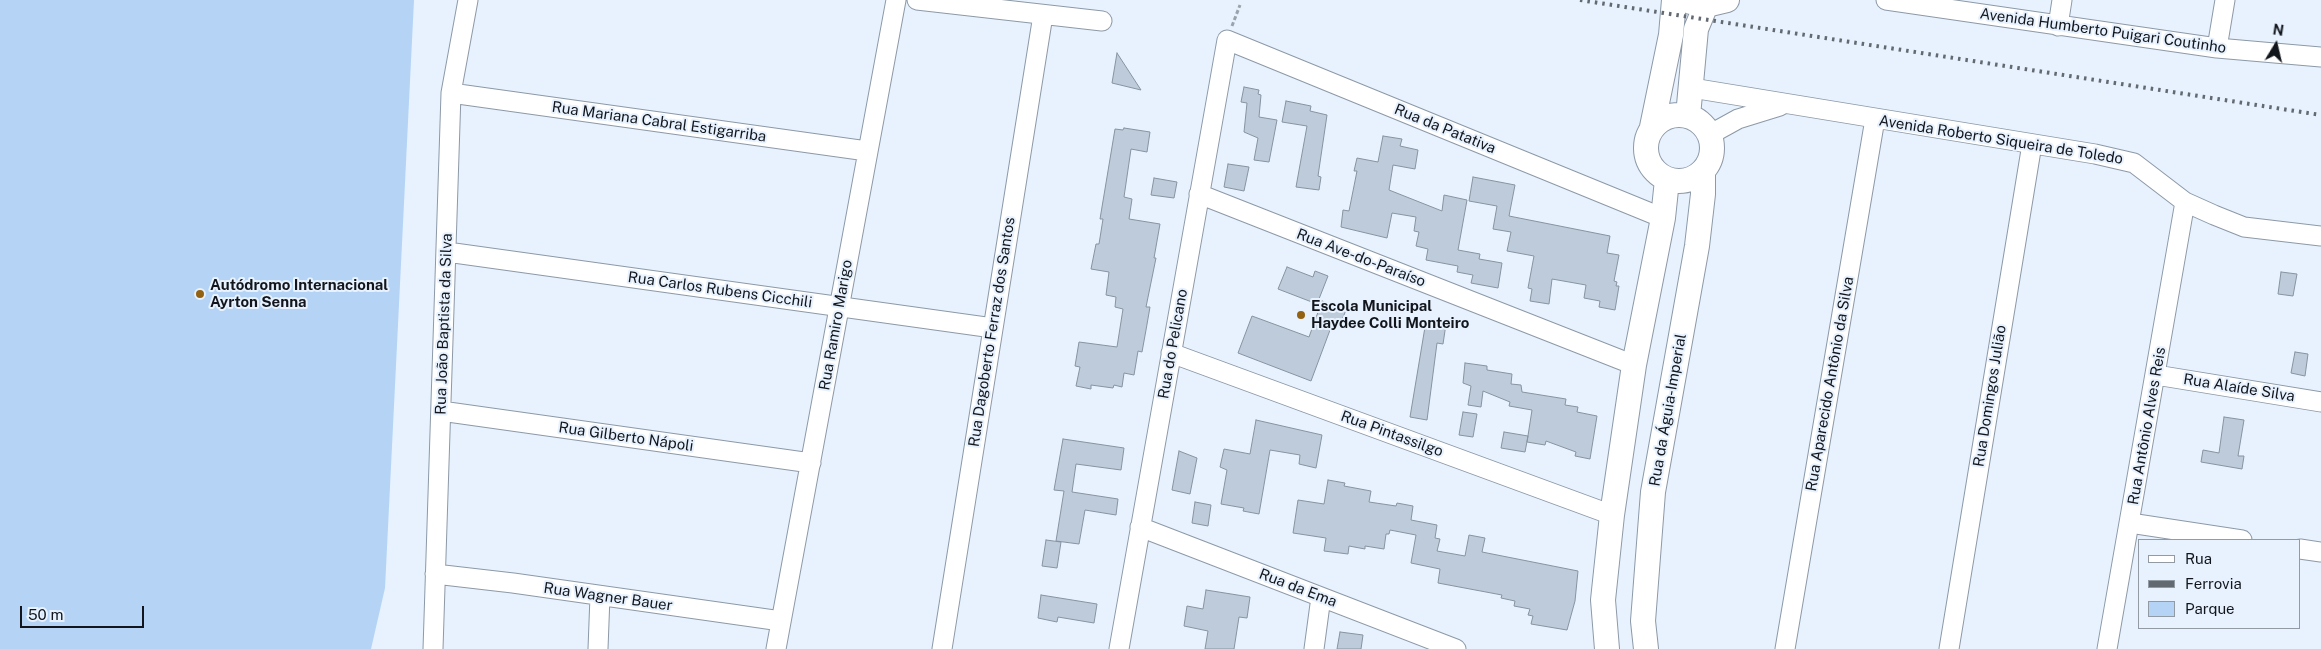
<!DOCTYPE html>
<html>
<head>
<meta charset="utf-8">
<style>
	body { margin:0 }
	#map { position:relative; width:2321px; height:649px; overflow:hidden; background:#e7f2fe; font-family:"Public Sans",sans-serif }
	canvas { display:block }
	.legend { position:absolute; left:2138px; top:539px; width:162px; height:90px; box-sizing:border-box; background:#e7f2fe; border:1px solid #929aa4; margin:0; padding:6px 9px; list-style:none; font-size:15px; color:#12161c }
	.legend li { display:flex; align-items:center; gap:10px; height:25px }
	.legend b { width:25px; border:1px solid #929aa4 }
	.north { position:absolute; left:2251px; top:20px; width:50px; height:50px; -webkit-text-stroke:4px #e7f2fe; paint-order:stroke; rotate:9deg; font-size:14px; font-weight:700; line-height:20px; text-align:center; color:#12161c }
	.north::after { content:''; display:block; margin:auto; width:18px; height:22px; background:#12161c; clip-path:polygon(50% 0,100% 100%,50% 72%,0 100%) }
	.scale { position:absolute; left:20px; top:606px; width:124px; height:22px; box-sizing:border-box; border:2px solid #12161c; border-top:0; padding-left:6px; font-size:15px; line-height:18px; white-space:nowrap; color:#12161c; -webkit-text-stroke:4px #e7f2fe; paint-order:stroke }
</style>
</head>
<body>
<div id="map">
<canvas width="2321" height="649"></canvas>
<ul class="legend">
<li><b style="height:6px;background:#fff"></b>Rua</li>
<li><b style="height:6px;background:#626971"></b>Ferrovia</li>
<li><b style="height:14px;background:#b4d3f5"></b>Parque</li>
</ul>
<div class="north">N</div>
<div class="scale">50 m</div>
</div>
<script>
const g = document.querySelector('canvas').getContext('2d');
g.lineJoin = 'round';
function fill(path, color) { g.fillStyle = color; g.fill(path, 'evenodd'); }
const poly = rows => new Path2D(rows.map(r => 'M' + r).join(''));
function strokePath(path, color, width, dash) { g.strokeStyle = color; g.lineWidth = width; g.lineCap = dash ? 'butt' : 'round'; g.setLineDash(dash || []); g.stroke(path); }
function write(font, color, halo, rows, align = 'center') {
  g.font = font + ' "Public Sans",sans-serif'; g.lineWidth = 4; g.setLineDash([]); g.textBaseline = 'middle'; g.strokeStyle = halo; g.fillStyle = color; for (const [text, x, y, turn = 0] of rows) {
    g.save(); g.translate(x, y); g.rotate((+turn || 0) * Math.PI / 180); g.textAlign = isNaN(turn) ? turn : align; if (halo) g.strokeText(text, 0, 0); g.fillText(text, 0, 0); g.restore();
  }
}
fill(poly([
	[0,0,414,0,385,588,371,649,0,649]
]), '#b4d3f5');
const building = poly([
	[1117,53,1141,90,1112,83,1117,53],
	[1244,87,1259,90,1258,94,1261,95,1259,117,1277,120,1269,162,1254,160,1258,138,1244,132,1247,103,1241,102,1244,87],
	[1286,101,1311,106,1310,111,1327,115,1318,176,1321,177,1319,190,1296,187,1307,126,1282,122,1286,101],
	[1124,128,1150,132,1147,152,1131,149,1124,197,1132,199,1129,219,1160,224,1154,258,1156,258,1146,307,1150,307,1146,330,1142,352,1138,351,1134,375,1124,373,1122,387,1114,385,1113,388,1091,385,1091,389,1076,386,1080,367,1075,366,1079,342,1117,347,1123,309,1115,307,1116,297,1106,295,1109,272,1091,269,1096,244,1099,244,1103,219,1100,219,1115,129,1123,130,1124,128],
	[1383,136,1402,139,1400,146,1418,150,1415,169,1393,165,1389,190,1442,211,1444,195,1467,200,1458,250,1480,254,1479,259,1502,263,1498,288,1471,283,1473,275,1457,272,1458,266,1426,260,1428,249,1416,246,1419,232,1414,231,1416,217,1392,213,1387,238,1341,227,1343,210,1349,211,1357,171,1354,171,1357,158,1378,162,1383,136],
	[1228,164,1249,167,1244,191,1224,187,1228,164],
	[1473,177,1515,185,1509,216,1610,236,1607,253,1619,255,1614,281,1617,282,1616,286,1619,286,1615,310,1599,307,1600,301,1584,298,1586,285,1552,279,1549,304,1530,301,1532,289,1528,288,1534,256,1507,251,1511,232,1493,229,1497,206,1469,201,1473,177],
	[1154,178,1177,182,1174,198,1151,195,1154,178],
	[1287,267,1313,277,1315,271,1328,276,1317,304,1278,289,1287,267],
	[2281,272,2297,274,2293,296,2278,294,2281,272],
	[1322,301,1346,310,1340,325,1333,322,1311,381,1238,353,1252,316,1309,337,1322,301],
	[1426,321,1446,324,1443,344,1437,343,1427,420,1410,417,1426,321],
	[2295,352,2308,354,2305,376,2291,373,2295,352],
	[1465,363,1487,366,1487,370,1512,374,1511,384,1521,385,1522,392,1566,399,1565,405,1578,407,1577,412,1597,416,1590,459,1575,456,1576,452,1546,441,1545,445,1527,442,1532,410,1509,406,1510,402,1483,391,1481,407,1468,405,1471,386,1463,383,1465,363],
	[1463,412,1477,414,1473,437,1459,435,1463,412],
	[2224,417,2244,420,2238,456,2244,456,2242,469,2201,462,2203,450,2219,453,2224,417],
	[1256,420,1322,435,1316,468,1299,464,1300,455,1270,450,1259,514,1243,511,1244,508,1221,504,1227,470,1220,467,1224,449,1250,454,1256,420],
	[1504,432,1528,436,1525,452,1501,448,1504,432],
	[1063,439,1124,448,1121,470,1076,464,1072,492,1118,499,1116,515,1085,510,1079,544,1056,541,1064,491,1054,490,1063,439],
	[1179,451,1197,458,1190,494,1172,490,1179,451],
	[1328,480,1345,483,1344,486,1371,491,1369,502,1396,506,1397,503,1413,506,1411,520,1437,525,1435,538,1440,539,1437,551,1465,556,1469,535,1485,538,1482,552,1578,571,1575,601,1567,630,1531,624,1533,616,1528,615,1530,609,1514,606,1515,601,1501,598,1502,595,1438,583,1440,569,1411,563,1416,535,1390,530,1389,534,1386,534,1384,549,1365,546,1365,549,1349,546,1348,554,1324,551,1326,538,1293,533,1298,500,1324,504,1328,480],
	[1195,502,1211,505,1208,526,1192,523,1195,502],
	[1046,540,1061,542,1057,568,1042,566,1046,540],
	[1206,590,1250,597,1247,618,1239,617,1234,649,1205,649,1208,631,1184,626,1187,606,1203,609,1206,590],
	[1041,595,1097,604,1094,623,1058,617,1057,622,1038,618,1041,595],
	[1340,632,1363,635,1361,649,1337,649,1340,632]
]);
fill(building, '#becbda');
strokePath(building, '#8793a0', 1);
const minor = poly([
	[917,0,1102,21],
	[1886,0,2217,48,2321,57],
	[2058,26,2062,0],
	[2217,48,2225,0],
	[1692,88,2095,154,2134,163,2185,202,2214,215,2244,227,2321,236],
	[451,93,867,151],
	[1709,135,1738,119,1780,106],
	[1199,194,1634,365],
	[447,252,993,328],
	[1171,353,1612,515],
	[2156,375,2321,402],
	[441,411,811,463],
	[2130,523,2242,540],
	[1140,527,1456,649],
	[2300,549,2321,552],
	[435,574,513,583,781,621],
	[433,649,451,93,468,0],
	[598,649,600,596],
	[776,649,896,0],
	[942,649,1043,15],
	[1119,649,1227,40,1663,218],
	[1314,649,1321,597],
	[1785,649,1875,119],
	[1949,649,2032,144],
	[2107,649,2185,202]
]);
const tertiary = poly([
	[1691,2,1706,5,1727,0],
	'1646 148a33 33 0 1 1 66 0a33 33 0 1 1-66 0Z',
	[1688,116,1696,29,1706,5],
	[1652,127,1671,35,1674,0],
	[1607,649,1603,600,1612,515,1634,365,1663,218,1667,180],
	[1646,649,1643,621,1653,492,1697,246,1703,194,1703,171]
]);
strokePath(minor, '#8d99a7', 21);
strokePath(tertiary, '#8d99a7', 26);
strokePath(poly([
	[1232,26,1240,5]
]), '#9aa3ad', 3, [4, 2.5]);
strokePath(minor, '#fff', 19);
strokePath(tertiary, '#fff', 24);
strokePath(poly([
	[1580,0,2321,115]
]), '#626971', 4, [2.5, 5]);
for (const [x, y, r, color] of [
	[200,294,5,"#936112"],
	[1301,315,5,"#936112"]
]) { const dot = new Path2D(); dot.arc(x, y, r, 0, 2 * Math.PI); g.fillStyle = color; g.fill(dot); strokePath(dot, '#e7f2fe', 2); }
write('15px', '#12161c', '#e7f2fe', [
	["Avenida Humberto Puigari Coutinho",2103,31,8],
	["Rua Mariana Cabral Estigarriba",659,122,8],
	["Rua da Patativa",1445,129,22],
	["Avenida Roberto Siqueira de Toledo",2001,140,9],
	["Rua Ave-do-Paraíso",1361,258,21],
	["Rua Carlos Rubens Cicchili",720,290,8],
	["Rua João Baptista da Silva",444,324,-88],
	["Rua Ramiro Marigo",836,325,-80],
	["Rua Dagoberto Ferraz dos Santos",992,332,-81],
	["Rua do Pelicano",1173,344,-80],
	["Rua Aparecido Antônio da Silva",1830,384,-80],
	["Rua Alaíde Silva",2239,388,9],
	["Rua Domingos Julião",1990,396,-81],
	["Rua da Águia-Imperial",1668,410,-80],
	["Rua Antônio Alves Reis",2147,426,-80],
	["Rua Pintassilgo",1392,434,20],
	["Rua Gilberto Nápoli",626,437,8],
	["Rua da Ema",1298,588,21],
	["Rua Wagner Bauer",608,597,8]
]);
write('bold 15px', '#12161c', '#e7f2fe', [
	["Autódromo Internacional",210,285],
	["Ayrton Senna",210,302],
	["Escola Municipal",1311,306],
	["Haydee Colli Monteiro",1311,323]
], 'left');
</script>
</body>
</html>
